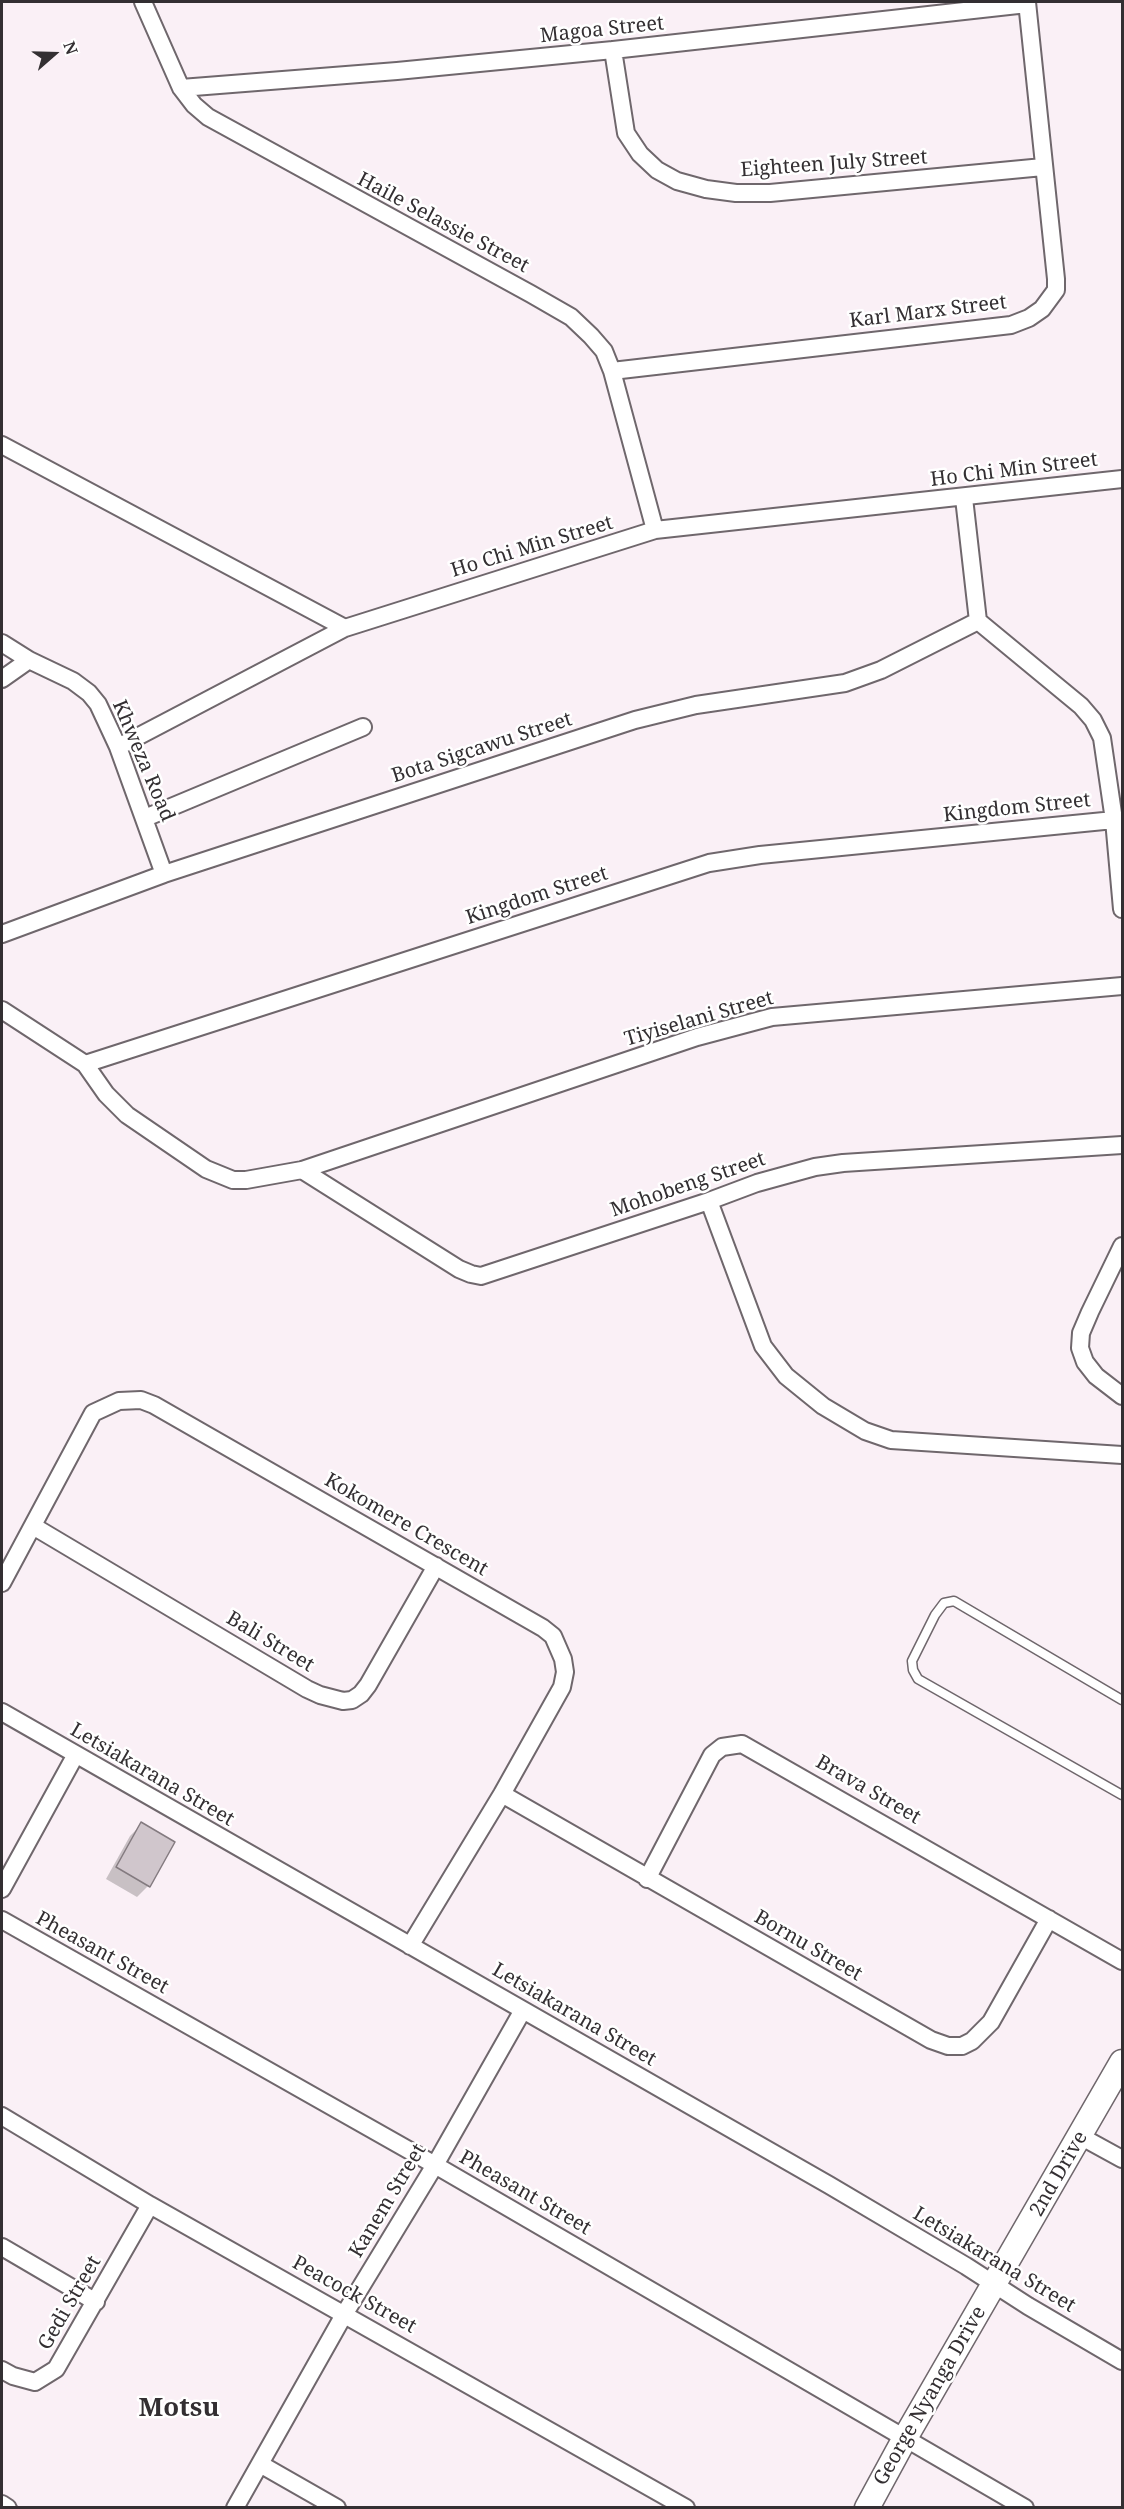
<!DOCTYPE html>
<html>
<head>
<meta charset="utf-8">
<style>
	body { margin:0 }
	#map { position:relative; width:1124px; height:2509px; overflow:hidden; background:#faf0f6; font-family:"Noto Serif",serif }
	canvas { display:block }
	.frame { position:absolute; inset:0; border:3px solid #332f32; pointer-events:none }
	.north { position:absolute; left:24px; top:24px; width:60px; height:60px; -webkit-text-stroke:4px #fff; paint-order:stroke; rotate:70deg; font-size:16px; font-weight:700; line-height:24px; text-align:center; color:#332f32 }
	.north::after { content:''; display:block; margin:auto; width:21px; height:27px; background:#332f32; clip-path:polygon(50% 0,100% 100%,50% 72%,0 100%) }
</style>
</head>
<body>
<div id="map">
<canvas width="1124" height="2509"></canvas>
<div class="frame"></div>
<div class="north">N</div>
</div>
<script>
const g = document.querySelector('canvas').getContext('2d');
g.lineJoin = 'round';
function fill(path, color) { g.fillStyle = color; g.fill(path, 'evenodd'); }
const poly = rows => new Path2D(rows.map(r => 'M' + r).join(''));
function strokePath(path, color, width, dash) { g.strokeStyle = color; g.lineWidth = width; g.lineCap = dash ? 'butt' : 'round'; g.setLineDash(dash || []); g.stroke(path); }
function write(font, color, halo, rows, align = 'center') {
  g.font = font + ' "Noto Serif",serif'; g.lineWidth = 5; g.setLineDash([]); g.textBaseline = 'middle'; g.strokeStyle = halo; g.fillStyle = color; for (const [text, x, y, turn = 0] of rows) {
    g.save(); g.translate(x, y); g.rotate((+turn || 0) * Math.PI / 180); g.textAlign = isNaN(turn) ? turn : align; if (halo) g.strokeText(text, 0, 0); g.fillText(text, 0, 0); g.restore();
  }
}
fill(poly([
	[142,1824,148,1886,137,1897,106,1879,130,1836]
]), '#0003');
const building = poly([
	[141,1822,175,1842,150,1887,116,1867,141,1822]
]);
fill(building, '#d0c6cc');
strokePath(building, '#847b80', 1.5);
const lane = poly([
	[1122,1700,954,1601,944,1603,935,1615,912,1661,913,1670,918,1679,1122,1795]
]);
const street = poly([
	[143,2,181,88,194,105,208,117,531,294,571,317,591,336,604,351,612,371,655,530],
	[613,50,626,133,640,154,657,170,677,181,706,189,736,193,770,193,1043,167],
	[181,88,397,71,613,50,1027,4],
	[612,371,1011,325,1029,318,1042,309,1056,290,1056,279,1027,2],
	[2,445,345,628],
	[964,498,978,621,1081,706,1093,720,1102,738,1114,820,1122,909],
	[2,643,29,660,73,681,89,693,98,704,118,747,164,874],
	[2,679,29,660],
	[118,747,345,628,655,530,1122,479],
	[145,818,363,727],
	[2,934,164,874,635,720,696,705,845,683,881,670,978,621],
	[2,1010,85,1064,106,1094,127,1115,206,1169,233,1180,246,1180,302,1170,697,1037,772,1017,1122,986],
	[85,1064,709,863,760,855,1114,820],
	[302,1170,459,1269,471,1274,481,1276,709,1201,757,1183,815,1167,843,1163,1122,1145],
	[709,1201,763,1346,786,1376,823,1406,865,1431,891,1440,1122,1455],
	[1122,1246,1090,1312,1081,1333,1080,1348,1085,1362,1096,1376,1122,1396],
	[33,1526,307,1689,320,1695,343,1701,352,1700,361,1694,368,1685,436,1566],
	[2,1583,93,1413,119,1401,141,1400,154,1405,543,1628,553,1636,563,1659,565,1672,562,1687,502,1794,410,1946],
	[2,1712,829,2185,966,2266,1028,2306,1122,2361],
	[502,1794,931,2040,948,2046,962,2046,972,2041,991,2022,1049,1919],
	[647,1879,712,1755,722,1747,742,1744,1122,1961],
	[2,1889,75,1756],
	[2,1920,435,2165,1025,2508],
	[2,2116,150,2205,686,2508],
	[1080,2136,1122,2159],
	[2,2247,96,2302],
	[2,2370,13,2376,35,2382,56,2369,150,2205],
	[260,2464,337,2508],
	[2,2504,8,2508],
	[235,2508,345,2313,435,2165,523,2010]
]);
const secondary = poly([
	[867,2508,905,2438,1122,2062]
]);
strokePath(lane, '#6f676c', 11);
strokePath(street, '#6f676c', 20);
strokePath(secondary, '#6f676c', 27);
strokePath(lane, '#fff', 8);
strokePath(street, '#fff', 16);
strokePath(secondary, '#fff', 24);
write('20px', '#332f32', '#fff', [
	["Magoa Street",602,30,-6],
	["Eighteen July Street",834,164,-4],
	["Haile Selassie Street",443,223,28],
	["Karl Marx Street",928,312,-7],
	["Ho Chi Min Street",1014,470,-7],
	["Ho Chi Min Street",532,547,-17],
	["Bota Sigcawu Street",482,748,-18],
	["Khweza Road",143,761,67],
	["Kingdom Street",1017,808,-6],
	["Kingdom Street",537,896,-18],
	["Tiyiselani Street",699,1019,-16],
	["Mohobeng Street",688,1185,-19],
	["Kokomere Crescent",406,1525,30],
	["Bali Street",270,1642,31],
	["Letsiakarana Street",152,1775,30],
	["Brava Street",868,1790,30],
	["Bornu Street",808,1946,30],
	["Pheasant Street",102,1953,29],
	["Letsiakarana Street",574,2015,30],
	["2nd Drive",1059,2174,-60],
	["Pheasant Street",525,2193,30],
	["Kanem Street",388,2201,-59],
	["Letsiakarana Street",994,2260,31],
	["Peacock Street",354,2295,29],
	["Gedi Street",70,2303,-60],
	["George Nyanga Drive",930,2396,-60]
]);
write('bold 26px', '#332f32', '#fff', [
	["Motsu",179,2409]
]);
</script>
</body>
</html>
